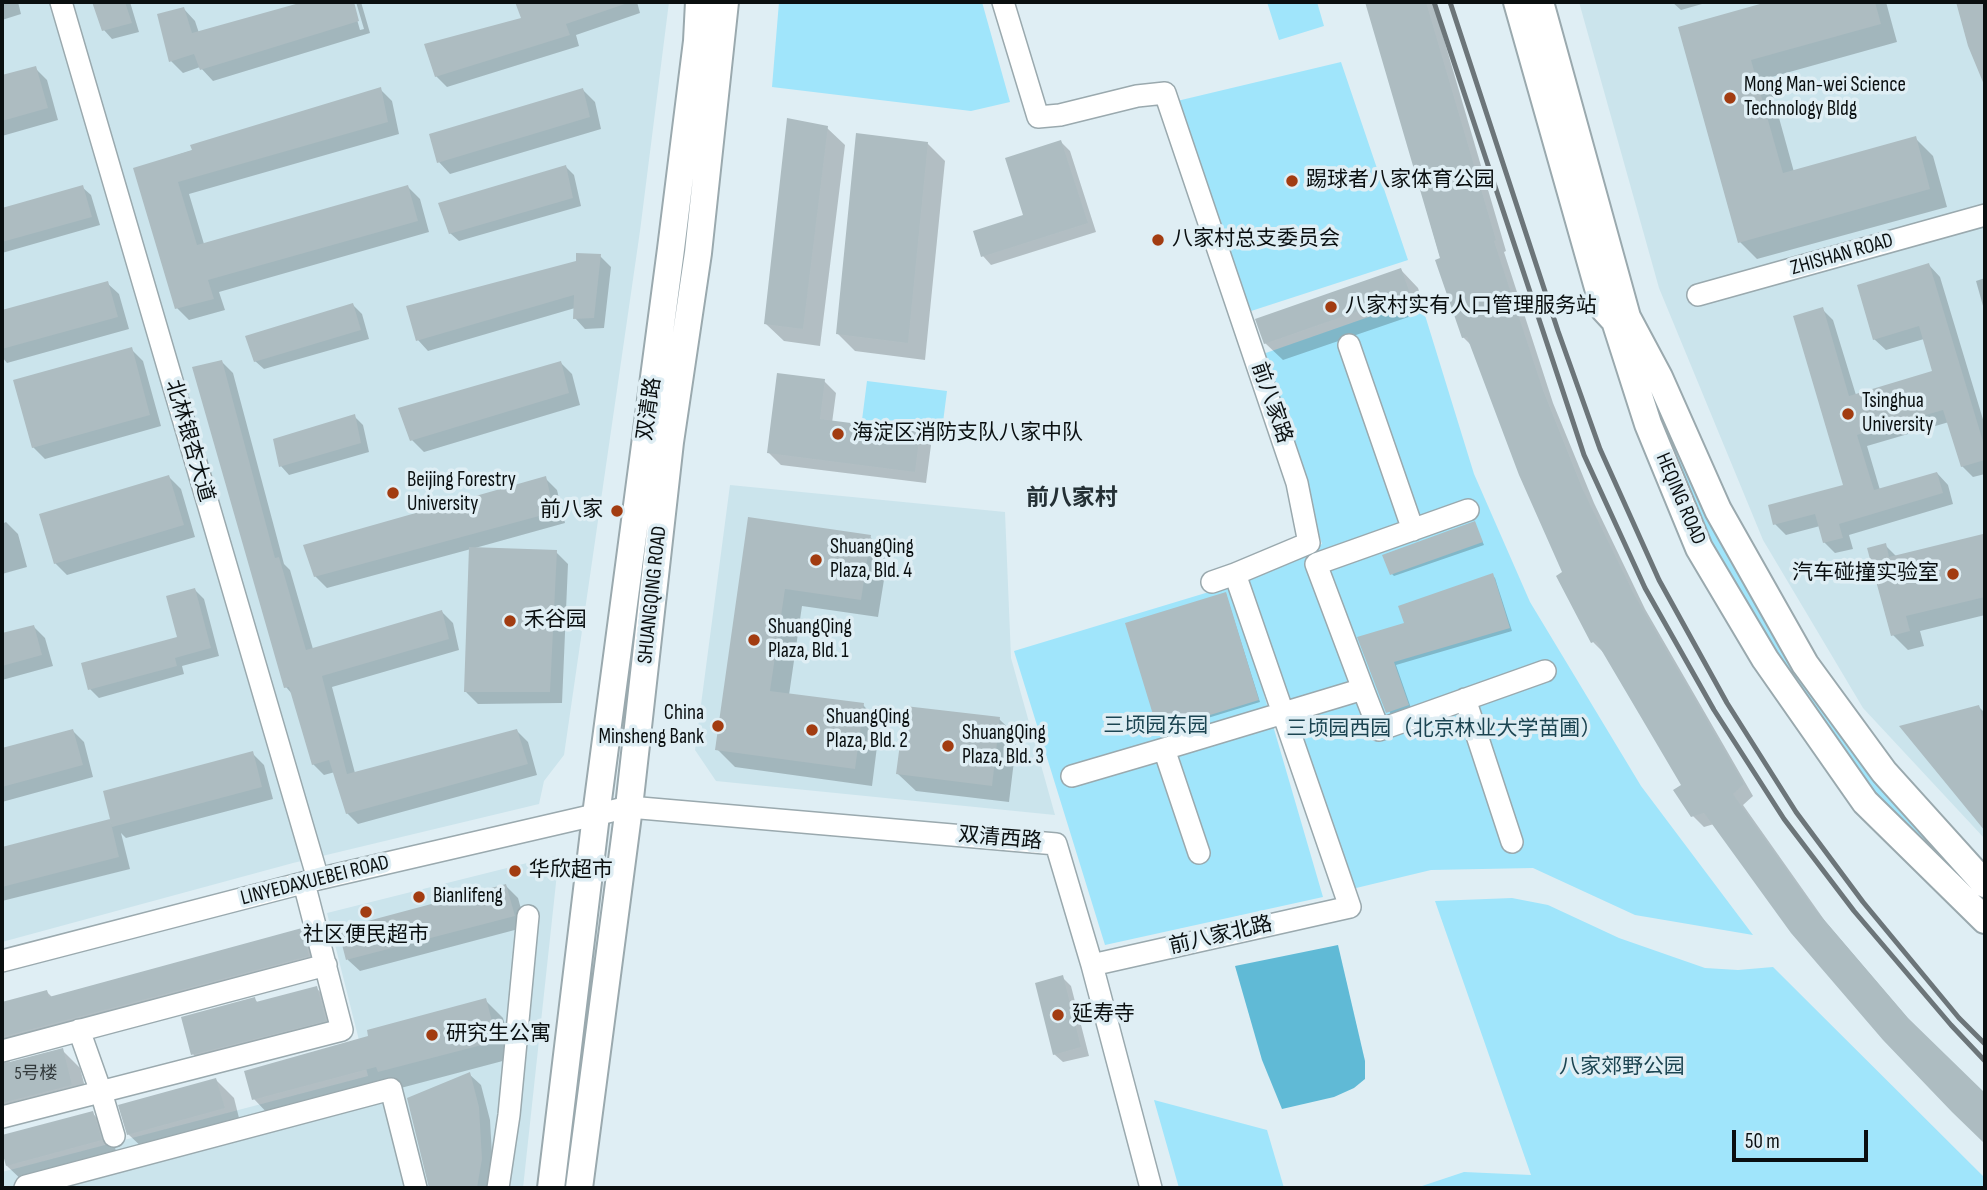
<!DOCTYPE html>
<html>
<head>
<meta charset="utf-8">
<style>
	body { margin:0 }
	#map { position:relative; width:1987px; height:1190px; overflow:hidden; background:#dfeef4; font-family:"Sofia Sans Condensed",sans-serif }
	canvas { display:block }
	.frame { position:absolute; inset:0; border:4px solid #0a0f10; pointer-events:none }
	.scale { position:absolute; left:1732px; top:1130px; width:136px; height:32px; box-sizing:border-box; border:4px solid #0a0f10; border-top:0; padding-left:9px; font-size:21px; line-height:24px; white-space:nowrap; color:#0a0f10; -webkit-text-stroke:5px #dfeef4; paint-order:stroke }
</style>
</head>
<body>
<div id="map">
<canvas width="1987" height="1190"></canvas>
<div class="frame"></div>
<div class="scale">50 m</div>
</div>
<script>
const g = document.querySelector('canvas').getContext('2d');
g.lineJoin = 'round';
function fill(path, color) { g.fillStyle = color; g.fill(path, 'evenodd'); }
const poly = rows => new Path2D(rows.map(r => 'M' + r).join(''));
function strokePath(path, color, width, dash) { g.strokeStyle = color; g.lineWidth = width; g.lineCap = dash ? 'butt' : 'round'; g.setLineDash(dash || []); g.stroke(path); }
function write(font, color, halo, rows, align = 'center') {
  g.font = font + ' "Sofia Sans Condensed","Noto Sans SC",sans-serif'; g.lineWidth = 7; g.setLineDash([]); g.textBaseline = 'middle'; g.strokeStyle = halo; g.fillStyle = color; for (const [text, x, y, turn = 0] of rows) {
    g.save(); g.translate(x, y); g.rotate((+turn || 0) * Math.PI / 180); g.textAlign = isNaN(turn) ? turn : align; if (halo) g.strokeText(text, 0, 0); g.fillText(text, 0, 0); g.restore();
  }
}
fill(poly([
	[2,2,669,2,640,231,564,755,544,781,539,804,293,863,2,942],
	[1579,2,1985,2,1985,839,1863,708,1763,540,1659,288],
	[730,485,1005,512,1011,658,1055,815,716,781,695,750],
	[559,855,523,1188,2,1188,2,1172,368,1076,327,913]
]), '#cbe4ec');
fill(poly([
	[779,2,982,2,1010,102,971,111,772,87],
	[1267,2,1317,2,1324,26,1279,40],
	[1341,62,1408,260,1245,313,1177,101],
	[1420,299,1474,474,1530,602,1641,786,1753,935,1635,915,1533,868,1431,870,1352,889,1243,575,1322,544,1260,355],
	[867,381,947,391,942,430,862,420],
	[1655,392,1768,607,1985,885,1985,904,1880,802,1827,736,1700,530,1652,398],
	[1232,585,1323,897,1105,945,1014,651],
	[1512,898,1548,905,1619,938,1705,968,1738,970,1773,967,1985,1178,1985,1188,1416,1188,1464,1172,1531,1175,1435,901],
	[1154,1100,1267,1130,1284,1188,1179,1188]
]), '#a0e5fb');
fill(poly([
	[1338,945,1365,1061,1365,1079,1354,1088,1334,1097,1282,1109,1262,1060,1235,966]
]), '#60bad6');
fill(poly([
	[2,2,18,2,21,14,2,20],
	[94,2,130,2,139,32,112,39,104,30],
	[309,2,361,2,370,33,213,81,200,67,183,73,171,61,184,9,195,21,199,33],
	[352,2,356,2,364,29,360,30],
	[517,2,637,2,640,13,576,35,579,46,447,87,436,76,523,19],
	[1367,2,1433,2,1506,251,1504,252,1553,403,1594,503,1645,609,1753,796,1743,805,1825,921,1917,1029,1985,1095,1985,1142,1953,1111,1714,824,1704,827,1693,816,1683,786,1604,653,1593,642,1473,347,1463,337],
	[1672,2,1709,2,1681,10],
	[1773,2,1886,2,1897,42,1768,78,1794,172,1915,138,1933,156,1947,207,1757,259,1740,242,1680,28],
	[1958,2,1985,2,1985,73,1978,65],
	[35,68,47,80,58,120,2,136,2,77],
	[380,89,392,101,399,134,189,194,204,244,408,187,420,199,429,232,219,292,225,310,189,320,177,308,135,169],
	[583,90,595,102,601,129,450,174,439,162],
	[827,128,845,145,820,346,784,341,766,324],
	[1061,142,1070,151,1096,232,991,265,983,256,1025,216],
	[927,143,945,161,925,360,855,351,838,334],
	[566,167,574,175,581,206,459,241,450,233],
	[82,187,91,195,100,225,2,253,2,209],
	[600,256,611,267,604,328,585,329,575,318,575,308,428,351,418,340],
	[1929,265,1940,277,1985,426,1985,474,1973,477,1962,466,1949,422,1867,446,1880,490,1937,473,1948,485,1953,504,1849,535,1853,549,1835,553,1824,542,1820,526,1786,535,1775,524,1845,486,1822,309,1833,320,1856,395,1934,372,1924,339,1886,350,1874,339],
	[1401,270,1418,288,1426,311,1283,360,1265,343],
	[1985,278,1985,313,1976,281],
	[107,283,119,294,129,329,7,363,2,357,2,312],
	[353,305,362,314,369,339,264,369,255,361],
	[131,349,143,361,161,426,45,459,33,447],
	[222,362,233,373,284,564,290,570,313,649,442,612,453,623,459,650,332,687,355,773,517,731,528,742,537,775,358,824,347,813,335,772,324,775,313,764,293,695,286,687],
	[561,363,572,374,580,405,424,452,412,440],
	[824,381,836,393,832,423,919,434,931,445,926,483,781,465,769,453],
	[354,416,363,425,369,452,289,475,281,466],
	[169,477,181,489,195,537,67,575,55,563],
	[545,478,557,490,565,523,475,548,556,552,568,564,562,703,478,704,466,692,471,549,327,588,315,576],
	[750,519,870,537,888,555,878,617,802,606,789,695,863,705,880,723,872,786,735,767,717,749],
	[6,522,18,534,27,567,2,574,2,524],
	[1474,523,1484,545,1394,576,1392,574],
	[1982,536,1985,539,1985,615,1920,631,1924,646,1908,650,1893,635,1885,545,1897,557],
	[1492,575,1495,578,1512,631,1396,665,1411,708,1391,715,1360,638,1407,624],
	[195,590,204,599,219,656,182,666,184,674,99,698,90,689,179,638],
	[1226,594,1260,702,1162,732,1160,730],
	[33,626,45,638,53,666,2,680,2,635],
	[1979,707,1985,713,1985,828,1903,727],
	[999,719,1017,736,1009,802,916,791,898,774],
	[72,730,84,742,93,777,2,802,2,750],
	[252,753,264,765,273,799,126,838,121,833,130,869,2,901,2,848,109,821,114,826],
	[506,886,518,898,526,927,360,971,348,960,340,930],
	[301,930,319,947,326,973,16,1056,8,1063,62,1050,80,1068,89,1102,2,1113,2,1004,47,992,52,997],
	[1062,977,1071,986,1089,1056,1063,1062,1054,1054],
	[316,988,334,1005,343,1038,210,1072,193,1054,255,999,258,1003],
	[485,1000,503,1018,514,1058,397,1089,271,1117,254,1099,371,1037],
	[469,1074,481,1085,490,1120,493,1172,490,1188,430,1188,409,1099],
	[216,1080,234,1098,241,1126,146,1151,128,1134],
	[92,1113,110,1130,118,1158,25,1183,7,1166,2,1137]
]), '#0003');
fill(poly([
	[92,2,125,2,132,23,102,31],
	[303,2,354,2,359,21,200,70,194,54,169,62,157,14,184,7,192,33],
	[515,2,625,2,625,4,566,24,570,35,435,77,424,44,521,18],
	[1365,2,1426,2,1496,240,1494,241,1543,390,1583,490,1635,596,1744,784,1733,794,1814,908,1908,1018,1985,1093,1985,1144,1952,1112,1883,1040,1791,933,1704,813,1691,817,1673,790,1681,785,1596,641,1591,643,1556,576,1562,572,1519,475,1467,337,1462,338,1435,260,1440,258],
	[1767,2,1875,2,1881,24,1751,60,1783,173,1916,136,1930,189,1738,243,1678,27],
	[1956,2,1985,2,1985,87,1968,46],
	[36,66,48,108,2,121,2,75],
	[381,87,388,122,178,182,197,245,408,185,418,221,208,280,214,299,175,309,133,168,192,150,190,145],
	[583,88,590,117,437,163,429,134],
	[787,118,828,126,803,329,764,324],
	[856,133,928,142,908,343,836,334],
	[1061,140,1088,223,981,257,973,231,1023,215,1005,158],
	[566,165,573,198,449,234,438,203],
	[83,185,92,217,2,242,2,208],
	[576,253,601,254,594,318,573,319,574,295,416,341,406,306,576,261],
	[1929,263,1985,448,1985,460,1961,467,1943,410,1857,435,1874,490,1937,472,1943,493,1839,524,1843,538,1823,543,1815,514,1773,525,1768,505,1843,485,1793,316,1823,307,1849,396,1932,371,1919,326,1873,340,1857,285],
	[1401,268,1410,293,1264,344,1255,319],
	[108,281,118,317,2,349,2,310],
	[353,303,361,330,254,362,245,336],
	[132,347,150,415,32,448,13,380],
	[222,360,275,558,279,557,306,650,442,610,449,639,322,676,347,774,517,729,528,764,346,814,329,760,312,765,289,687,284,688,192,367],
	[561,361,569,393,410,441,398,408],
	[777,373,825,379,820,419,920,432,915,472,767,453],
	[355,414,361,443,279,467,273,439],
	[169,475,184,525,54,564,39,514],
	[546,476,554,512,314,577,303,545],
	[748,517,871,535,861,600,785,589,770,691,864,703,855,769,715,750],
	[1475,521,1483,542,1390,575,1382,555],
	[1983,534,1985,545,1985,597,1906,616,1910,631,1891,636,1867,548,1886,543,1889,557],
	[469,547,557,550,550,692,464,692],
	[1493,573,1510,628,1394,662,1409,705,1386,713,1357,637,1404,623,1398,606],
	[195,588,211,648,175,658,177,666,88,690,81,663,177,637,166,596],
	[1226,592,1259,700,1158,731,1125,623],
	[34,625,42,655,2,666,2,633],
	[1979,705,1985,726,1985,831,1899,726],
	[905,706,1000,717,992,786,896,774],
	[73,729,83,765,2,787,2,748],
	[253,751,262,787,112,827,103,791],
	[110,819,119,857,2,887,2,847],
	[506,884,515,916,346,960,338,929],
	[302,928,309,956,2,1037,2,1002,47,990,49,997],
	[1063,975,1081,1047,1053,1055,1035,983],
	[317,986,326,1021,191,1055,181,1017,255,997,256,1002],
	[486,998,497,1041,378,1072,376,1067,252,1100,244,1071,368,1036,367,1030],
	[63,1048,72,1085,2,1103,2,1064],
	[470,1072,479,1107,482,1159,477,1188,429,1188,407,1098],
	[216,1078,225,1108,127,1135,118,1105],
	[93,1111,102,1140,6,1166,2,1151,2,1135]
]), '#adbcc1');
const minor = poly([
	[61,2,318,879],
	[1003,2,1038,117,1060,115,1137,96,1165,93,1297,483,1309,543,1235,574,1350,907,1092,965],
	[1698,295,1985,215],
	[1349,345,1413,530],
	[1212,582,1235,574],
	[1363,689,1379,730,1545,671],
	[1465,699,1512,842],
	[1072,776,1164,749],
	[1199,853,1164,749,1363,689,1316,564,1468,510],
	[2,961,318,879,629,807,1056,844,1092,965,1151,1188],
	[79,1030,101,1092,114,1136],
	[2,1051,326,965],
	[2,1117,342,1030,304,883],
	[25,1188,26,1186,391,1089,416,1188],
	[498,1188,509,1115,528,916]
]);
const major = poly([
	[1517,2,1604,309,1615,321,1648,424,1699,548,1765,659,1865,802,1985,920],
	[1540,2,1627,317,1659,377,1718,510,1805,664,1884,772,1985,884],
	[551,1188,596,815,671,249,697,41,699,2],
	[579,1188,629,807,670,442,698,253,725,2]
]);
strokePath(minor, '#9aa9ae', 24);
strokePath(major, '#9aa9ae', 30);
strokePath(minor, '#fff', 21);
strokePath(major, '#fff', 26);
strokePath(poly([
	[1434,2,1584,455,1645,588,1714,710,1784,819,1854,911,1951,1025,1985,1061],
	[1450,2,1558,331,1600,449,1659,580,1727,703,1796,812,1863,902,1959,1018,1985,1044]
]), '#6c7579', 5);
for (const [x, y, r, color] of [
	[1730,98,7,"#a23c11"],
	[1292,181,7,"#a23c11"],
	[1158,240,7,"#a23c11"],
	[1331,307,7,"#a23c11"],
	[1848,414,7,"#a23c11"],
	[838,434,7,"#a23c11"],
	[393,493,7,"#a23c11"],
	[617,511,7,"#a23c11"],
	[816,560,7,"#a23c11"],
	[1953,574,7,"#a23c11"],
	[510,621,7,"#a23c11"],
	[754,640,7,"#a23c11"],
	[718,726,7,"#a23c11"],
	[812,730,7,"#a23c11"],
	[948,746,7,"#a23c11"],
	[515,871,7,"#a23c11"],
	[419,897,7,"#a23c11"],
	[366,912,7,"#a23c11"],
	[1058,1015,7,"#a23c11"],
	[432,1035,7,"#a23c11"]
]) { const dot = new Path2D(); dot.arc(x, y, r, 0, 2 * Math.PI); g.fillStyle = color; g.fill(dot); strokePath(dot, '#dfeef4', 2.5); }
write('18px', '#333a3c', null, [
	["5号楼",36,1074]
]);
write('21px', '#0a0f10', '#dfeef4', [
	["Mong Man-wei Science",1744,86],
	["Technology Bldg",1744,110],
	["踢球者八家体育公园",1306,181],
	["八家村总支委员会",1172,240],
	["八家村实有人口管理服务站",1345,307],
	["Tsinghua",1862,402],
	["University",1862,426],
	["海淀区消防支队八家中队",852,434],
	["Beijing Forestry",407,481],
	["University",407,505],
	["前八家",603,511,"right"],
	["ShuangQing",830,548],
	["Plaza, Bld. 4",830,572],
	["汽车碰撞实验室",1939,574,"right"],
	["禾谷园",524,621],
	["ShuangQing",768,628],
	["Plaza, Bld. 1",768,652],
	["China",704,714,"right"],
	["Minsheng Bank",704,738,"right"],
	["ShuangQing",826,718],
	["Plaza, Bld. 2",826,742],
	["ShuangQing",962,734],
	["Plaza, Bld. 3",962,758],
	["华欣超市",529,871],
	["Bianlifeng",433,897],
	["社区便民超市",366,936,"center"],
	["延寿寺",1072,1015],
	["研究生公寓",446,1035]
], 'left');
write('21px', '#0a0f10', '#dfeef4', [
	["ZHISHAN ROAD",1842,255,-16],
	["前八家路",1271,403,71],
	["双清路",650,409,-82],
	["北林银杏大道",189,441,74],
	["HEQING ROAD",1680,499,67],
	["SHUANGQING ROAD",653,595,-84],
	["双清西路",1000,839,5],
	["LINYEDAXUEBEI ROAD",315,881,-14],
	["前八家北路",1221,936,-13]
]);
write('21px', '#1c4552', '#dfeef4', [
	["三顷园东园",1156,727],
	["三顷园西园（北京林业大学苗圃）",1444,730],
	["八家郊野公园",1622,1068]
]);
write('bold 23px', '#243035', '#dfeef4', [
	["前八家村",1072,499]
]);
</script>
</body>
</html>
